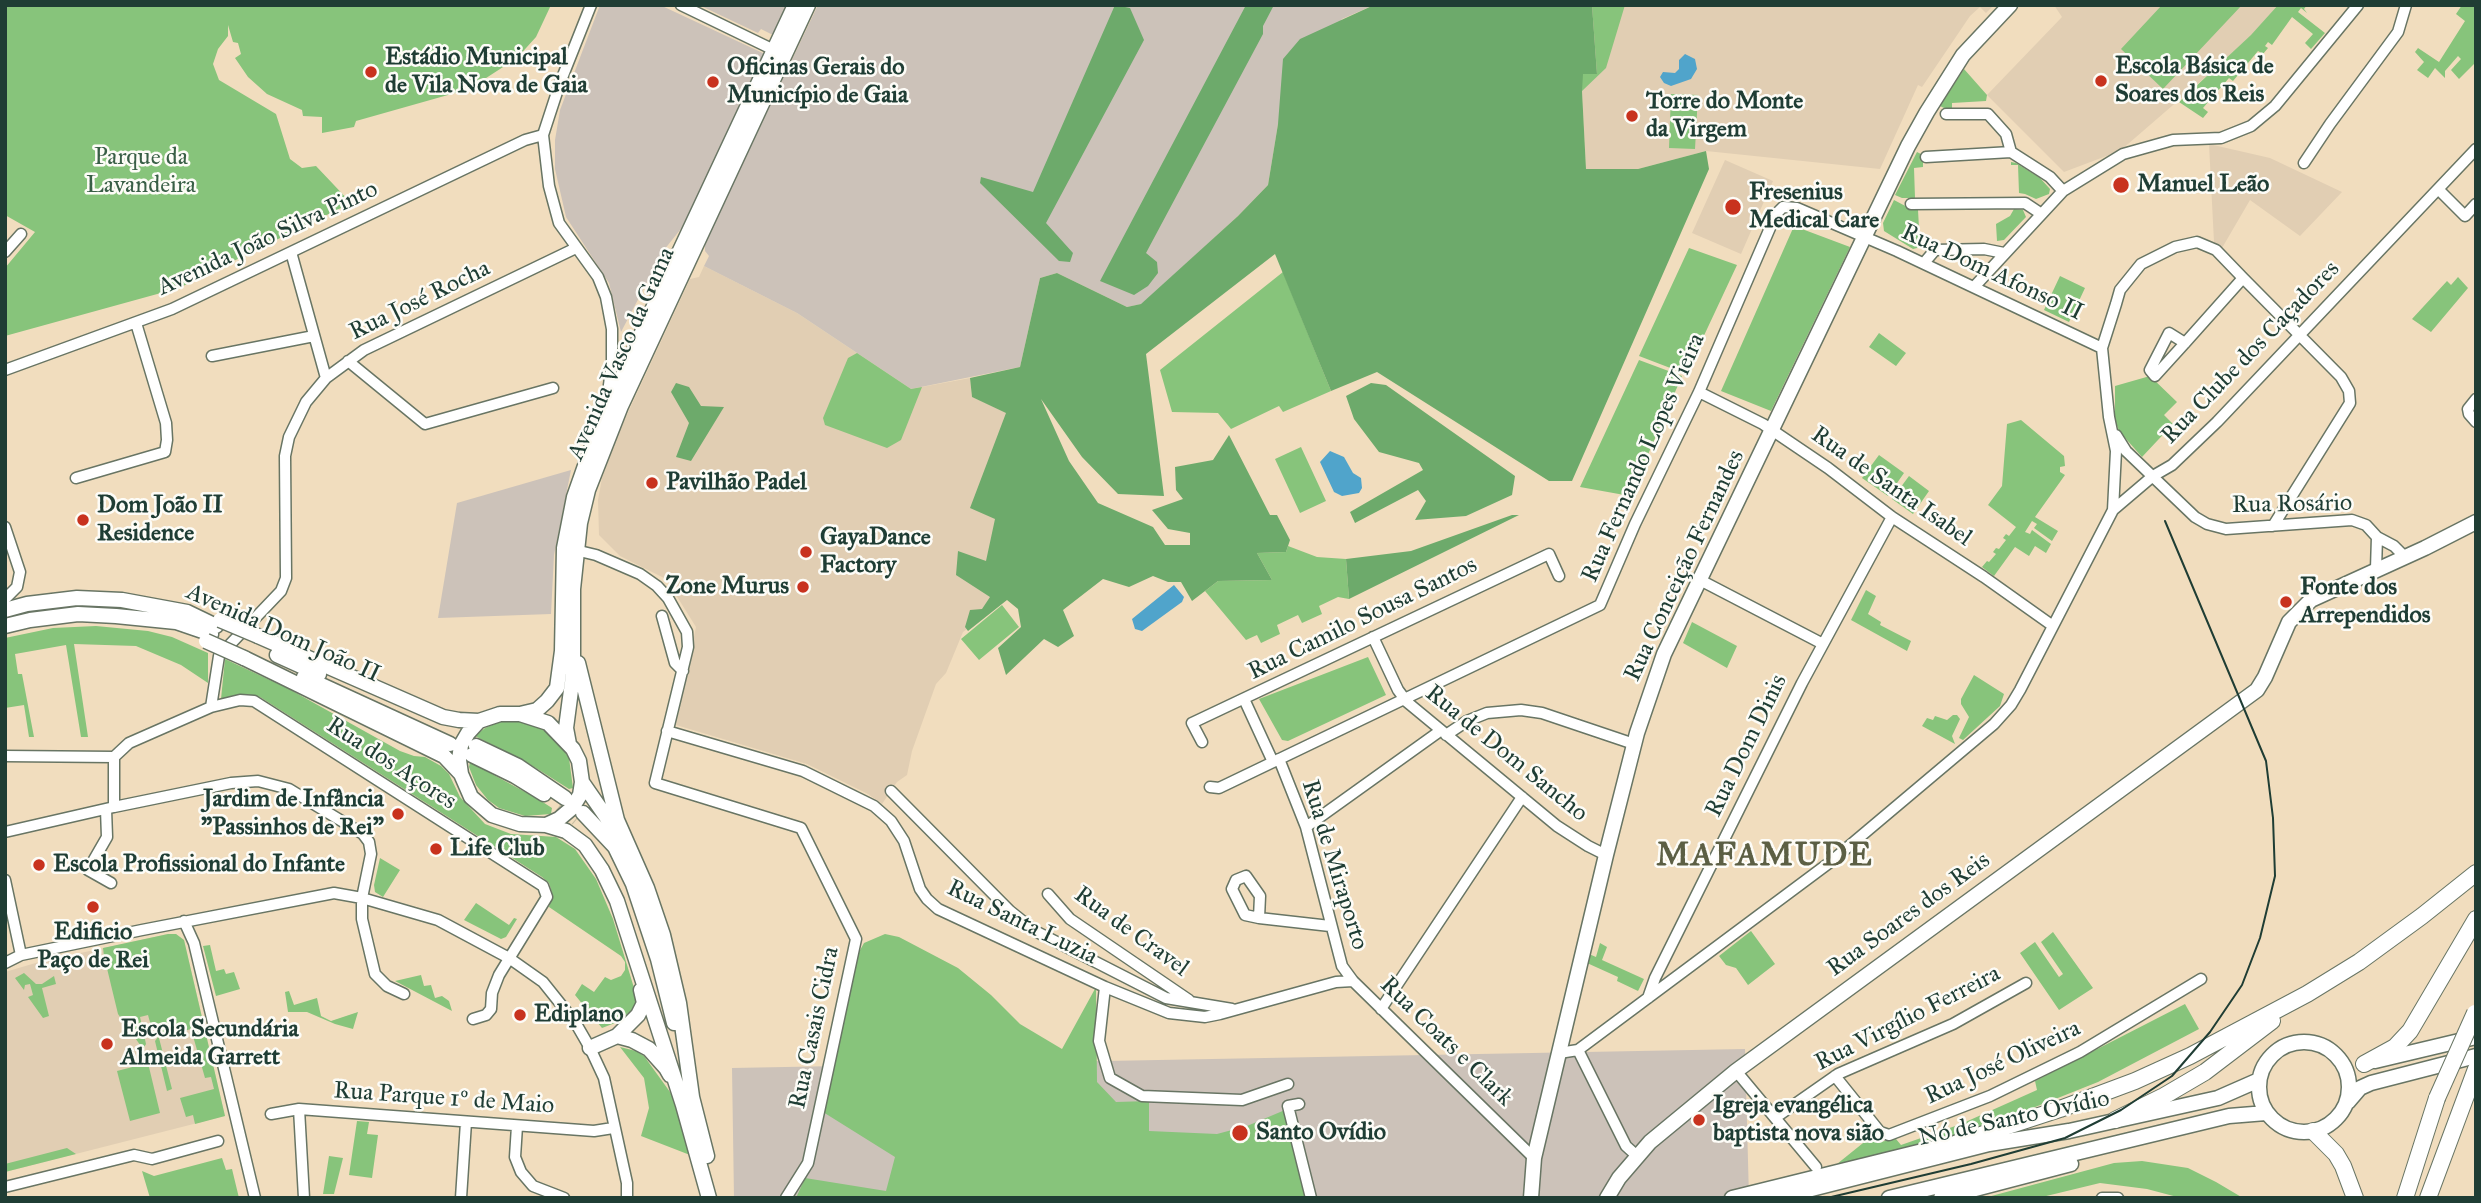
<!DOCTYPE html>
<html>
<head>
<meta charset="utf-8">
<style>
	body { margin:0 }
	#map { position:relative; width:2481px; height:1203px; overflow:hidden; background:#f1ddbe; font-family:"IM FELL Great Primer",serif }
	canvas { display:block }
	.frame { position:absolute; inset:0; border:7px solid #1f3d34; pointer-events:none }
</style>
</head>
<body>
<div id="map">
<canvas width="2481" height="1203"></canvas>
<div class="frame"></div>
</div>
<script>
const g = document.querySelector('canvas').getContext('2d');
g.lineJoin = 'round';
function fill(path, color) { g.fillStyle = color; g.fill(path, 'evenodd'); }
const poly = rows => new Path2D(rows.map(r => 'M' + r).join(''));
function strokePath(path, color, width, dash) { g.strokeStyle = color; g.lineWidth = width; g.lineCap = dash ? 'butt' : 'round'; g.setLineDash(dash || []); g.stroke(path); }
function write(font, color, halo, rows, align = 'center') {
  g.font = font + ' "IM FELL Great Primer",serif'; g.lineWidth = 5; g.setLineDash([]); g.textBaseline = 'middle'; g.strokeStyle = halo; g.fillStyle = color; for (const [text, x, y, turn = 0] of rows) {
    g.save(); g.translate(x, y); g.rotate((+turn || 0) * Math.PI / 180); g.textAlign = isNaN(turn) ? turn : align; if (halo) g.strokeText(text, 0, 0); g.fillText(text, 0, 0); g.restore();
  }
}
fill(poly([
	[1592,5,1994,5,1986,13,1980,7,1970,16,1922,87,1918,85,1880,169,1706,151,1638,169,1597,170,1586,169,1582,91,1582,74,1597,74],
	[2054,5,2278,5,2252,35,2217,67,2128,144,2117,152,2064,172,1987,95,2062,17],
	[2209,144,2270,158,2342,192,2300,236,2250,200,2222,248,2214,242],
	[1725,160,1773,181,1741,254,1692,233],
	[704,266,797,313,911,389,970,378,972,397,1007,412,999,509,1008,575,975,623,963,632,946,673,936,684,912,751,907,775,897,782,882,804,868,794,807,764,676,725,696,627,666,579,620,556,599,535,598,500,602,478,618,434,690,279,699,277],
	[168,934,176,934,184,940,225,1116,5,1172,5,972,39,962]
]), '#e1ceb3');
fill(poly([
	[600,5,660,5,767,55,688,220,664,250,621,332,609,283,566,217,555,169,555,140,560,110],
	[699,5,789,5,775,36,761,29,758,33],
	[818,5,1374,5,1342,19,1278,124,1268,185,1238,216,1142,304,1127,307,1057,273,1040,278,1020,367,911,389,797,313,704,266,709,256,705,251,705,242],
	[571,470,554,555,551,614,438,618,457,503],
	[1745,1049,1749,1198,734,1198,732,1068]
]), '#ccc2b9');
fill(poly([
	[5,5,551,5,536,37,517,58,483,80,455,93,356,121,354,127,322,133,322,117,303,116,302,110,267,94,248,77,235,58,241,54,238,43,233,42,228,25,228,36,218,49,213,64,219,80,276,114,290,159,302,168,316,166,351,203,179,288,5,336,5,268,35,232,5,215],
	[1592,5,1625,5,1606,68,1582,91,1582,74,1597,74],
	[2162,5,2242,5,2163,89,2121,49],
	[2278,5,2307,5,2304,9,2307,13,2301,8,2298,12,2325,33,2311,49,2305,43,2313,34,2292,17,2272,45,2268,42,2265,46,2268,48,2263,54,2258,51,2233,81,2229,78,2203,108,2208,112,2203,118,2179,102,2251,35],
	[2462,5,2476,5,2476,62,2459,79,2451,70,2461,59,2458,56,2445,71,2445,78,2435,68,2428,78,2417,70,2424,62,2415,52,2418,48,2439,62,2465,21,2456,14],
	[1964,69,1987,95,1986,101,1952,103,1952,109,1948,110,1940,106],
	[1671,94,1698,95,1695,149,1669,148],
	[1917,152,1923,155,1923,167,1914,168,1915,198,1902,198,1895,195],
	[2011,162,2016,163,2040,178,2050,189,2049,194,2036,199,2025,194,2019,193,2018,165,2011,165],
	[1894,200,1911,209,1918,210,1920,246,1917,248,1913,249,1884,231,1883,223],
	[2014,209,2023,210,2026,217,2004,240,1997,241,1996,224,2010,216],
	[1794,226,1850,247,1771,411,1721,391],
	[1689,248,1737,265,1686,374,1639,356],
	[1283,272,1331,391,1283,412,1279,406,1231,429,1218,413,1172,412,1160,370],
	[2060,276,2085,288,2069,322,2044,310],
	[2458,277,2468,288,2431,332,2412,319,2447,281,2451,285],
	[1879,333,1906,353,1896,366,1869,347],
	[857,353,911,389,922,387,901,440,887,448,825,425,823,418,848,358],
	[1639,360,1682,376,1630,496,1580,487],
	[2150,376,2177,402,2164,415,2173,424,2142,457,2119,431,2115,420,2115,386],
	[2021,420,2064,456,2065,466,2060,467,2060,472,2065,475,2035,517,2058,531,2052,541,2034,528,2037,524,2032,521,2025,532,2030,534,2032,530,2051,544,2046,553,2035,546,2029,556,2015,547,1994,576,1982,567,1987,561,1989,562,1996,554,1993,552,1996,548,1999,549,2006,540,2003,538,2006,534,2009,536,2016,527,1988,505,2002,486,2007,424],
	[1301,447,1326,501,1300,513,1275,459],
	[1879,455,1904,473,1888,496,1862,478],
	[1909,476,1929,491,1913,514,1892,499],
	[1288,546,1317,557,1346,559,1349,599,1338,597,1319,606,1322,614,1302,623,1298,615,1277,625,1280,634,1261,643,1257,635,1246,640,1205,591,1218,581,1272,580,1257,553,1286,552],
	[1866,590,1876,596,1868,614,1881,622,1880,625,1911,641,1907,651,1851,620],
	[1002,605,1019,627,979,660,961,639],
	[1692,622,1737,646,1727,668,1683,643],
	[96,626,148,631,172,637,208,653,208,683,181,665,136,646,74,644,88,737,81,737,66,645,15,654,18,674,22,674,34,737,29,737,24,705,5,708,5,638,53,628],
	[1368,657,1386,695,1288,741,1282,740,1259,699],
	[225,659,289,689,400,751,414,756,425,757,441,766,449,774,460,797,485,824,511,834,556,837,575,849,596,879,613,919,638,1001,634,1009,615,1023,602,1028,575,995,582,984,594,992,605,977,611,980,621,976,625,970,625,962,621,956,549,907,552,893,549,883,542,877,260,697,246,694,221,699],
	[1974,675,2004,694,2000,706,1963,740,1959,738,1969,717,1961,704,1961,699],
	[1953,715,1957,715,1960,719,1952,736,1955,744,1922,726,1927,718,1933,720,1935,716,1947,720],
	[511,721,526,722,539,727,555,738,569,758,573,788,569,789,528,763,475,736,485,728,499,722],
	[470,762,538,799,552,808,551,814,525,816,499,808,488,800,476,785,469,767],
	[380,858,400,870,383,897,375,892,374,885],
	[476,903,509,925,514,918,517,919,506,937,501,939,464,920],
	[1751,931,1775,964,1748,985,1736,968,1726,965,1719,956],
	[2053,932,2093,988,2059,1010,2020,953,2035,942,2059,977,2063,974,2041,942],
	[168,934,176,934,184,940,225,1116,195,1124,193,1115,186,1117,180,1098,214,1089,211,1077,205,1078,191,1029,159,1038,172,1089,167,1091,155,1041,158,1037,155,1025,151,1026,148,1015,140,1017,146,1044,143,1049,118,1014,104,956,103,948],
	[885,934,899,937,958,968,991,995,1020,1024,1062,1049,1096,987,1097,1082,1116,1102,1149,1101,1149,1131,1217,1134,1247,1126,1285,1110,1306,1198,796,1198,805,1178,886,1191,895,1157,823,1112,859,952,864,943],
	[1600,943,1607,947,1602,960,1644,979,1638,991,1617,981,1618,977,1587,963,1589,954,1596,957],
	[210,945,216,971,224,969,226,974,234,972,240,989,216,996,203,946],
	[24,973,36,984,42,984,54,976,56,984,42,988,49,1016,43,1018,28,997,33,995,30,984,25,985,24,990,15,978],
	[421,975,424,986,431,985,435,998,442,996,449,1001,452,1011,395,981],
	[289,991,294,1005,317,998,321,1016,331,1021,358,1012,353,1029,335,1024,307,1012,288,1012,285,992],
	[2185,1004,2199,1029,2098,1082,1980,1129,1837,1164,1873,1135,1880,1142,1896,1139,1901,1145,1961,1124,2037,1090,2035,1081],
	[620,1047,636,1051,644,1056,670,1092,679,1109,690,1155,641,1136,649,1108,644,1078],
	[148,1063,160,1113,130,1121,117,1071],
	[357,1121,369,1122,367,1134,378,1135,372,1178,349,1175],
	[67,1148,76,1154,5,1172,5,1164],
	[329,1156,343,1158,334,1194,323,1194],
	[222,1158,226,1170,232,1169,239,1198,150,1198,142,1171,154,1176],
	[2142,1161,2188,1168,2216,1182,2243,1198,2181,1198,2147,1189,2100,1183,2038,1198,1984,1198,2114,1163]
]), '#87c47b');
fill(poly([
	[1115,5,1130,8,1144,40,1046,223,1073,253,1070,262,1059,261,980,183,981,177,1033,192],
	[1246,5,1274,5,1263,26,1263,34,1146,253,1157,262,1158,273,1148,286,1134,295,1100,281],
	[1374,5,1592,5,1597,74,1583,74,1582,91,1586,169,1638,169,1706,151,1709,169,1572,481,1549,481,1377,372,1331,391,1275,254,1146,354,1164,496,1118,494,1082,457,1041,399,1069,461,1098,503,1153,527,1165,545,1190,545,1190,533,1168,529,1152,510,1183,499,1176,490,1175,467,1213,460,1229,435,1270,515,1277,515,1290,540,1286,552,1257,553,1272,580,1218,581,1192,601,1181,582,1168,582,1153,576,1129,587,1103,579,1063,610,1074,636,1058,647,1044,639,1006,675,998,648,1021,627,1018,609,1007,600,968,631,965,627,970,610,982,609,990,597,956,575,958,551,986,561,995,519,970,508,1006,413,972,397,970,378,1020,367,1040,278,1057,273,1127,307,1141,304,1238,216,1268,185,1278,124,1283,59,1300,39],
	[676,383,689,387,701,406,724,407,691,461,676,457,689,423,671,392],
	[1371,383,1386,385,1515,476,1512,495,1466,516,1415,520,1426,501,1418,490,1355,523,1350,512,1423,470,1419,463,1379,452,1354,419,1346,396],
	[1512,515,1519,515,1349,599,1346,559,1411,551]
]), '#6daa6b');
fill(poly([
	[1685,54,1695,59,1697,69,1691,79,1671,86,1664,83,1660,77,1663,72,1675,73,1679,69,1679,60],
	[1330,451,1344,457,1353,473,1361,478,1362,488,1359,493,1342,496,1334,492,1320,462],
	[1174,585,1184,597,1182,602,1142,631,1135,629,1132,619]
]), '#50a4cb');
strokePath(poly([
	[560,805,577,819]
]), '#c7bda2', 14, [14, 7]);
const minor = poly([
	[591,5,560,83,543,135,549,186,559,223,598,277,606,297,612,329,612,362,606,408],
	[681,5,774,50],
	[1946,114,1988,114,2006,134,2011,152],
	[1926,157,2011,152],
	[2304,163,2330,124,2398,32,2406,5],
	[2438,189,2465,216,2476,204],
	[2063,191,2123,154,2173,140,2221,138,2251,126,2275,106,2358,5],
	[1911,204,2025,203,2040,213],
	[5,252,21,234],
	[291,252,326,378],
	[1924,263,1935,250,1984,249,2004,253],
	[1974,287,2063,191,2050,177,2011,152],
	[2185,343,2169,333,2150,370,2155,376,2185,343,2243,278],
	[212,356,314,336],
	[348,361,425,424,553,388],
	[5,370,172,309,525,140,543,135],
	[1699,392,1763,424,1828,468,1892,517,1984,577,2053,626],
	[2476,399,2468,409,2469,414,2476,422],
	[2116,435,2126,451,2195,517,2207,524,2226,529,2352,520,2366,525,2377,537,2394,546,2405,557],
	[76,478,165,452,167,440,166,423,136,323],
	[2113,510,2116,451,2109,417,2102,348,2116,304,2120,290,2141,264,2175,247,2197,242,2216,250,2243,278,2341,377,2349,391,2350,403,2273,526],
	[5,527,20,572,17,587,5,599],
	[571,549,596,555,640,574,657,586,668,598,687,632,688,647,655,783,801,828,856,939,808,1163,786,1198],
	[2376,569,2377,537],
	[1700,580,1823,644],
	[662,616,675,663,683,671],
	[1373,637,1398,690,1407,702,1557,826,1588,846,1606,855],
	[1244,699,1273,762],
	[211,707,240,700,254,701,543,886,547,897,499,975,492,993,491,1009,486,1015,473,1019],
	[667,731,803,771,874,806,891,821,904,841,920,889,927,899,938,909,1105,987,1169,1013,1205,1017,1220,1014,1336,982,1353,981],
	[1446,735,1467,721,1487,713,1521,710,1542,713,1634,744],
	[1202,742,1192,723,1549,554,1559,576],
	[5,756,114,757],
	[1279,759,1306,827,1342,966,1353,981,1534,1158],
	[1210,787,1219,788,1600,605,1635,524,1699,392,1776,214,1783,207,1797,208,1897,251,2102,348],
	[891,791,1010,911,1035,931,1166,998,1232,1009],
	[114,807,231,783,258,781,289,789,363,834,369,842,371,854,362,898,362,919,375,974,387,986,404,994],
	[106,809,107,837,88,870,111,883],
	[1306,827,1440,731],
	[5,832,114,807,114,757,129,743,211,707,219,656,281,591,286,578,285,456,289,437,306,402,326,378,364,350,576,248],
	[5,880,21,955],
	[1048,894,1070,919,1189,1000],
	[1259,918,1260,896,1246,876,1236,880,1232,889,1245,915,1259,918,1330,926],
	[184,921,194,943,255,1198],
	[5,963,21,955,142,930,334,893,362,898,438,920,509,958,543,982,575,1022,590,1048,604,1078,627,1183,627,1198],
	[1105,987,1099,1041,1110,1078,1142,1096,1242,1100,1288,1084],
	[1648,998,1655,978,1802,683,1892,517],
	[1381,1009,1522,797],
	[1578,1050,1626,1146,1636,1155],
	[1559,1053,1578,1050,1829,863,1994,724,2011,705,2020,690,2113,510,2153,476,2172,465,2217,422,2476,149],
	[1736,1071,1816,1167],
	[1835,1076,1880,1132,1889,1135,1990,1096,2080,1052,2201,979],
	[1299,1104,1288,1106,1311,1198],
	[299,1109,304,1198],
	[271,1114,299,1109,594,1131,613,1128],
	[1775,1118,1838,1074,1953,1024,2026,983],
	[517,1126,515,1157,521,1172,533,1186,564,1198],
	[5,1187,134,1155,152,1159,218,1141],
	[461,1198,466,1122],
	[2102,1198,2118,1198]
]);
const major = poly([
	[5,610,27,604,77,598,122,600,187,612,216,626],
	[5,626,30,620,78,614,116,616,176,622,211,634],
	[258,636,443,717,459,720,479,721],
	[277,655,319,674],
	[244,658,444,756,461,774],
	[578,663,617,820,647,888,663,935,679,1003,693,1104],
	[304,677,450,744],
	[500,714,520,714,548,723,573,749,579,761,582,782,580,795,572,808,559,819,546,825,520,824,492,815,471,797,461,774,459,760,461,745,468,733,479,721,500,714],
	[520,714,537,710,547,701,557,688,562,651,564,548,574,497,592,446,647,321,795,5],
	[569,744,566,728,573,675,573,589,580,523,588,490,621,406,808,5],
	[476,746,518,766,565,798],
	[472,755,515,776,544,794],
	[582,782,618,834],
	[583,813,615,847,633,884,658,959,674,1023],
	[546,825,566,831,585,845,602,870,617,901,683,1105,709,1198],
	[617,1036,632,1040,649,1049,666,1068,670,1075],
	'2259 1087a45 45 0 1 1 90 0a45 45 0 1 1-90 0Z',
	[590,1048,617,1036,638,1015,644,1003,641,990],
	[2375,1061,2476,1037],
	[692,1097,707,1156],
	[2348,1102,2360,1088,2371,1083,2476,1056],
	[1531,1198,1534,1158,1606,855,1637,733,1664,654,1908,146,1927,112,1963,55,2010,5],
	[1607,1198,1619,1178,1650,1142,1736,1071,2257,690,2265,677,2289,622,2311,600,2425,548,2476,522],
	[1732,1198,1967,1140],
	[1776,1198,1989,1144,2069,1131,2218,1098,2259,1080],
	[1889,1198,2229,1116,2266,1113],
	[1941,1198,2071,1164]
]);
const highway = poly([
	[2364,1064,2395,1047,2410,1031,2476,919],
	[2115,1120,2164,1096,2205,1072,2272,1021],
	[2313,1131,2336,1154,2343,1166,2355,1198],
	[1959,1142,2060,1109,2135,1081,2190,1056,2307,994,2359,962,2422,916,2476,873],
	[2405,1198,2437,1098],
	[2428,1198,2476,1069]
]);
strokePath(minor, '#687564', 13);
strokePath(major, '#687564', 17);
strokePath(highway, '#687564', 18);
strokePath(minor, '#fff', 10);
strokePath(major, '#fff', 14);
strokePath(highway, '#fff', 16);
strokePath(poly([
	[1827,1198,1971,1164,2065,1138,2121,1110,2172,1076,2210,1032,2242,985,2260,938,2275,876,2273,818,2266,761,2165,521]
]), '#1f3d34', 2);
const majorBridge = poly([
	[220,620,258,636],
	[206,641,244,658]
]);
const highwayBridge = poly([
	[2437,1098,2475,1013]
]);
strokePath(majorBridge, '#687564', 17, []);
strokePath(highwayBridge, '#687564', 18, []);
strokePath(majorBridge, '#fff', 14);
strokePath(highwayBridge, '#fff', 16);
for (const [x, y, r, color] of [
	[371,72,7,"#c8321e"],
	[2101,81,7,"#c8321e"],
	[713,82,7,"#c8321e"],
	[1632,116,7,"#c8321e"],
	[2121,185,9,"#c8321e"],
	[1733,207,9,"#c8321e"],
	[652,483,7,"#c8321e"],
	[83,520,7,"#c8321e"],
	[806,552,7,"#c8321e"],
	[803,587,7,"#c8321e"],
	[2286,602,7,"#c8321e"],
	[398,814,7,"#c8321e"],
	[436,849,7,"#c8321e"],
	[39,865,7,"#c8321e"],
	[93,907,7,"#c8321e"],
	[520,1015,7,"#c8321e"],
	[107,1044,7,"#c8321e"],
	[1699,1120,7,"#c8321e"],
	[1240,1133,9,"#c8321e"]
]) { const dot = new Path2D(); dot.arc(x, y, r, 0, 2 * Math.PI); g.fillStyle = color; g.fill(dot); strokePath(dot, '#fdfcf7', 2.5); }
write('bold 24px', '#1f3d34', '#fdfcf7', [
	["Estádio Municipal",385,58],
	["de Vila Nova de Gaia",385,86],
	["Escola Básica de",2115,67],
	["Soares dos Reis",2115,95],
	["Oficinas Gerais do",727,68],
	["Município de Gaia",727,96],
	["Torre do Monte",1646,102],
	["da Virgem",1646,130],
	["Manuel Leão",2137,185],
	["Fresenius",1749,193],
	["Medical Care",1749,221],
	["Pavilhão Padel",666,483],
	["Dom João II",97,506],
	["Residence",97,534],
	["GayaDance",820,538],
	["Factory",820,566],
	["Zone Murus",789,587,"right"],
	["Fonte dos",2300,588],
	["Arrependidos",2300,616],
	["Jardim de Infância",384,800,"right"],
	["\"Passinhos de Rei\"",384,828,"right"],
	["Life Club",450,849],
	["Escola Profissional do Infante",53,865],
	["Edificio",93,933,"center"],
	["Paço de Rei",93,961,"center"],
	["Ediplano",534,1015],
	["Escola Secundária",121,1030],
	["Almeida Garrett",121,1058],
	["Igreja evangélica",1713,1106],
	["baptista nova sião",1713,1134],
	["Santo Ovídio",1256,1133]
], 'left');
write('24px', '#395f46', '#fdfcf7', [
	["Parque da",141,158],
	["Lavandeira",141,186]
]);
write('24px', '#1f3d34', '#fdfcf7', [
	["Avenida João Silva Pinto",268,239,-25],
	["Rua Dom Afonso II",1992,273,25],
	["Rua José Rocha",420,301,-26],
	["Rua Clube dos Caçadores",2251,353,-46],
	["Avenida Vasco da Gama",622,354,-66],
	["Rua Fernando Lopes Vieira",1644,458,-66],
	["Rua de Santa Isabel",1891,487,35],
	["Rua Rosário",2292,505,-1],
	["Rua Conceição Fernandes",1685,566,-65],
	["Rua Camilo Sousa Santos",1363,619,-26],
	["Avenida Dom João II",283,634,24],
	["Rua Dom Dinis",1747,746,-64],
	["Rua de Dom Sancho",1506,754,39],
	["Rua dos Açores",391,764,33],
	["Rua de Miraporto",1334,865,73],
	["Rua Soares dos Reis",1909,915,-36],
	["Rua Santa Luzia",1022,923,26],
	["Rua de Cravel",1131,932,36],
	["Rua Virgílio Ferreira",1908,1019,-27],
	["Rua Casais Cidra",815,1028,-78],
	["Rua Coats e Clark",1446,1042,44],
	["Rua José Oliveira",2003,1063,-25],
	["Rua Parque 1º de Maio",444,1099,4],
	["Nó de Santo Ovídio",2014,1119,-12]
]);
g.letterSpacing = '2px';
write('bold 32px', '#5c5f44', '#fdfcf7', [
	["MAFAMUDE",1765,857]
]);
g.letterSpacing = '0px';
</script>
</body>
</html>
